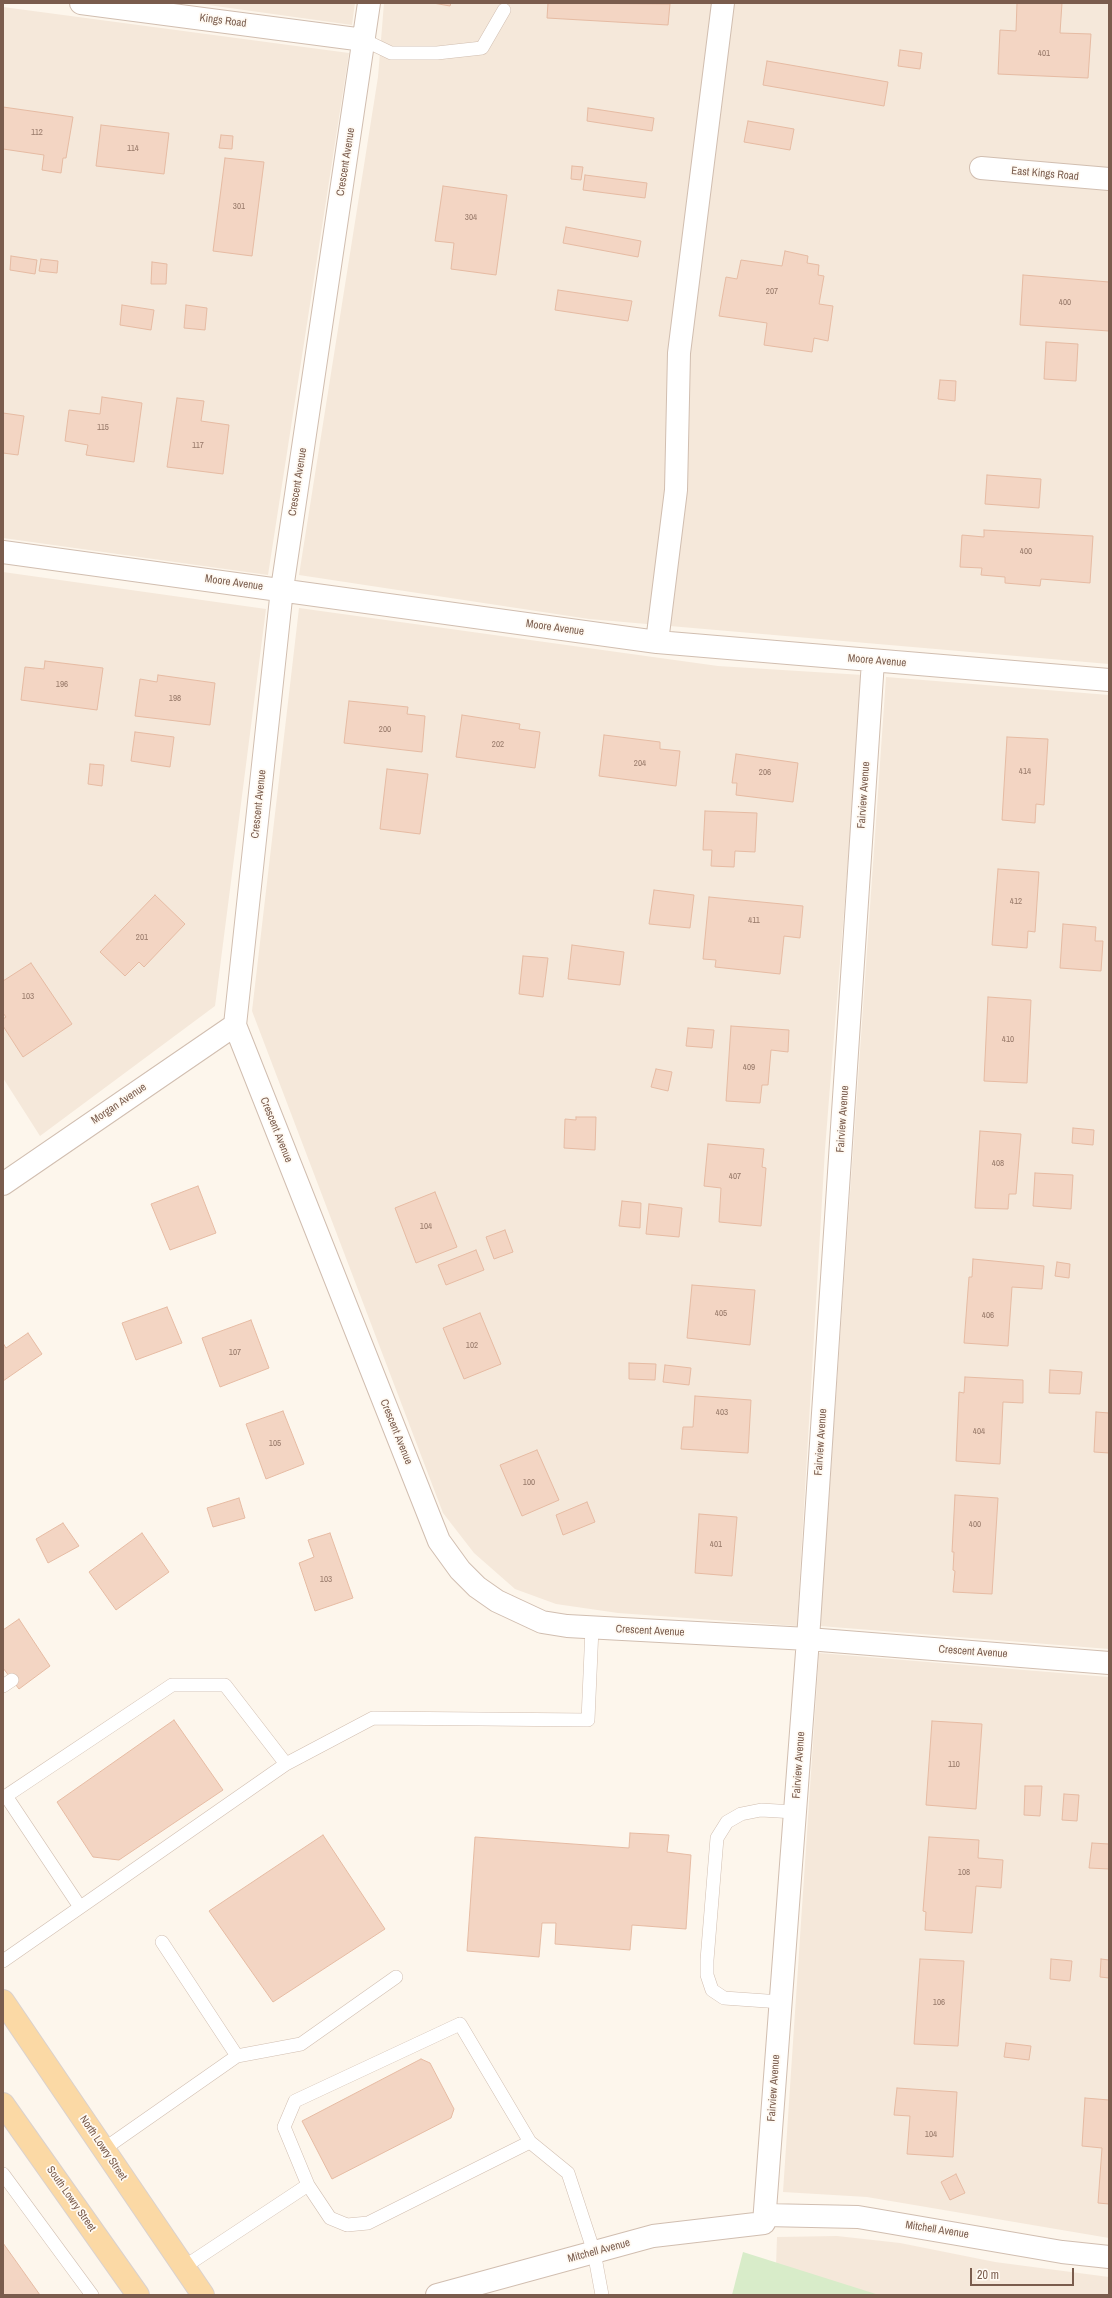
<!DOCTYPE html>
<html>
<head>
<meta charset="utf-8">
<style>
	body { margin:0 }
	#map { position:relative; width:1112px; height:2298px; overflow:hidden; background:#fdf6ec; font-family:"Archivo Narrow",sans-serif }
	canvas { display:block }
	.frame { position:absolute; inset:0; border:4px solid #7a5c4d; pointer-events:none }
	.scale { position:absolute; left:970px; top:2268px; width:104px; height:18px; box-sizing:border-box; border:2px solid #7a5c4d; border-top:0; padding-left:5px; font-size:12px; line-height:14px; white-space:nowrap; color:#7a5c4d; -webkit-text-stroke:3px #fffaf3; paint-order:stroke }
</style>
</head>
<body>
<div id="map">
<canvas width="1112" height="2298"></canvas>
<div class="frame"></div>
<div class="scale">20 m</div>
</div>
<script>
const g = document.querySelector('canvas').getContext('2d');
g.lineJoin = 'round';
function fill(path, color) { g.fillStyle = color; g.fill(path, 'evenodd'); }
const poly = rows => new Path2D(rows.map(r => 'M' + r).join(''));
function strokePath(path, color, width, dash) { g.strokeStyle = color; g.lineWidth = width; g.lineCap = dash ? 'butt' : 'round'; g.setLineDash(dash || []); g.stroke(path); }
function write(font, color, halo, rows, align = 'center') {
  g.font = font + ' "Archivo Narrow",sans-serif'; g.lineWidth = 3.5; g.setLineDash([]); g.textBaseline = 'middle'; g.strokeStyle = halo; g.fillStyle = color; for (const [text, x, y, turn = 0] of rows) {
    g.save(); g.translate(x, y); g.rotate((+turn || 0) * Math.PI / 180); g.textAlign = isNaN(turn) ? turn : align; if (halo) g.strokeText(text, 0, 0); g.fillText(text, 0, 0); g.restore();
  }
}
fill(poly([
	[194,3,355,3,352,25],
	[384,3,1109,3,1109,664,589,619,299,575,378,77],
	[3,7,349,53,268,575,3,538],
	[3,572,266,609,215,1006,40,1136,3,1078],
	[299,608,718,666,863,675,825,1149,797,1626,618,1613,556,1604,515,1589,474,1553,443,1513,252,1011],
	[886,677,1109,695,1109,1649,820,1626],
	[819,1653,1109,1677,1109,2238,867,2197,783,2192],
	[837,2236,900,2243,995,2262,1109,2277,1109,2295,775,2295,777,2237]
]), '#f5e8da');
fill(poly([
	[743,2252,879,2295,732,2295]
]), '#d8ecc9');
const building = poly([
	[433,3,451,3,450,6,433,3],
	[548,3,670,4,668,25,547,18,548,3],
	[1017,3,1062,3,1060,33,1091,34,1088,78,998,74,1000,30,1016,31,1017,3],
	[900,50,922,53,920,69,898,66,900,50],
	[767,61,888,82,884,106,763,85,767,61],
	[3,107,73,117,66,158,63,158,61,173,42,170,44,155,3,149,3,107],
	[588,108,654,118,652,131,587,121,588,108],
	[748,121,794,129,790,150,744,142,748,121],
	[101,125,169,133,164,174,96,166,101,125],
	[221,135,233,136,232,149,219,148,221,135],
	[225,158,264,162,252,256,213,251,225,158],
	[572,166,583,167,581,180,571,179,572,166],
	[585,175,647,183,645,198,583,190,585,175],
	[443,186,507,195,496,275,451,269,454,243,435,241,443,186],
	[566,227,641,241,638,257,563,243,566,227],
	[785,251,808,256,807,263,819,265,818,275,824,276,819,304,833,306,828,341,814,338,812,352,764,345,767,323,719,316,726,277,737,279,741,260,782,266,785,251],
	[11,256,37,260,35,274,10,270,11,256],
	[41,259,58,261,57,273,39,271,41,259],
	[152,262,167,264,166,284,151,284,152,262],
	[1023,275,1109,282,1109,331,1020,325,1023,275],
	[558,290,632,301,628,321,555,310,558,290],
	[122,305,154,310,151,330,120,325,122,305],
	[186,305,207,308,205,330,184,328,186,305],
	[1046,342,1078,344,1076,381,1044,379,1046,342],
	[940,380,956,381,955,401,938,399,940,380],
	[102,397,142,403,134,462,86,455,88,445,65,441,69,410,100,414,102,397],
	[177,398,204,401,201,421,229,425,223,474,167,467,177,398],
	[3,413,24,416,18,455,3,453,3,413],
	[987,475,1041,479,1039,508,985,504,987,475],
	[984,530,1093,536,1090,583,1041,579,1040,586,1005,583,1005,577,981,575,982,568,960,567,962,535,984,537,984,530],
	[45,661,103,668,97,710,21,700,25,667,44,669,45,661],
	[158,675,215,683,210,725,135,716,140,679,157,682,158,675],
	[349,701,408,707,407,714,425,716,422,752,344,743,349,701],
	[462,715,520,724,519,729,540,732,535,768,456,757,462,715],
	[135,732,174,737,170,767,131,761,135,732],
	[604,735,660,742,660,749,680,751,676,786,599,776,604,735],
	[1007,737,1048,739,1044,805,1036,804,1035,823,1002,820,1007,737],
	[736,754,798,763,793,802,736,795,737,783,732,783,736,754],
	[90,764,104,765,102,786,88,784,90,764],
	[387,769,428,774,420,834,380,829,387,769],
	[705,811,757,813,755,852,735,851,734,867,711,866,712,850,703,850,705,811],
	[998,869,1039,872,1035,932,1028,931,1027,948,992,945,998,869],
	[654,890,694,895,690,928,649,924,654,890],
	[155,895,185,924,144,967,139,962,125,976,100,952,155,895],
	[709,897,803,906,800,938,784,936,780,974,715,967,716,960,703,959,709,897],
	[1063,924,1096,927,1095,941,1103,941,1101,971,1060,968,1063,924],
	[572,945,624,952,620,985,568,979,572,945],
	[523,956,548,958,543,997,519,994,523,956],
	[31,963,72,1024,23,1057,3,1026,3,1019,6,1017,3,1013,3,981,31,963],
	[988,997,1031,1000,1027,1083,984,1081,988,997],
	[731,1026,789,1030,788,1052,771,1050,768,1085,762,1085,760,1103,726,1101,731,1026],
	[688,1028,714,1030,712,1048,686,1046,688,1028],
	[656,1069,672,1072,668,1091,651,1087,656,1069],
	[576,1117,596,1117,595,1150,564,1148,565,1119,576,1120,576,1117],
	[1073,1128,1094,1130,1093,1145,1072,1143,1073,1128],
	[980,1131,1021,1134,1016,1194,1009,1194,1008,1209,975,1208,980,1131],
	[708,1144,764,1149,762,1167,766,1168,761,1226,719,1222,721,1188,704,1186,708,1144],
	[1035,1173,1073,1175,1071,1209,1033,1206,1035,1173],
	[198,1186,216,1233,170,1250,151,1204,198,1186],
	[435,1192,457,1247,416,1263,395,1208,435,1192],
	[622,1201,641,1203,640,1228,619,1226,622,1201],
	[649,1204,682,1208,679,1237,646,1234,649,1204],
	[505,1230,513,1252,494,1259,486,1237,505,1230],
	[476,1250,484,1270,446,1285,438,1265,476,1250],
	[973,1259,1044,1266,1042,1289,1012,1287,1008,1346,964,1343,969,1277,972,1277,973,1259],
	[1057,1262,1070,1264,1069,1278,1055,1276,1057,1262],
	[692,1285,755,1290,750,1345,687,1338,692,1285],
	[167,1307,182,1343,136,1360,122,1323,167,1307],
	[480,1313,501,1364,464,1379,443,1328,480,1313],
	[251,1320,269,1368,220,1387,202,1338,251,1320],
	[28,1333,42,1354,3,1381,3,1343,6,1348,28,1333],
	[629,1363,656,1364,655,1380,629,1379,629,1363],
	[665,1365,691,1368,689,1385,663,1382,665,1365],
	[1050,1370,1082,1372,1080,1394,1049,1393,1050,1370],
	[965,1377,1023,1380,1023,1403,1003,1402,1000,1464,956,1461,959,1392,964,1393,965,1377],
	[695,1396,751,1400,748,1453,681,1449,683,1427,693,1427,695,1396],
	[283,1411,304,1464,266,1479,246,1424,283,1411],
	[1096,1412,1109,1413,1109,1453,1094,1452,1096,1412],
	[537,1450,559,1500,522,1516,500,1465,537,1450],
	[955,1495,998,1498,992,1594,953,1592,955,1571,953,1570,954,1552,952,1552,955,1495],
	[239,1498,245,1518,213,1527,207,1508,239,1498],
	[587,1502,595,1522,563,1535,556,1515,587,1502],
	[699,1514,737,1517,732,1576,695,1573,699,1514],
	[63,1523,79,1546,48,1563,36,1539,63,1523],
	[142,1533,169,1572,116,1610,89,1572,142,1533],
	[330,1533,353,1598,315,1611,299,1563,314,1557,308,1540,330,1533],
	[19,1619,50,1666,19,1689,3,1668,3,1630,19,1619],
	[174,1720,223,1790,119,1860,93,1857,57,1802,174,1720],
	[932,1721,982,1724,976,1809,926,1805,932,1721],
	[1025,1786,1042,1786,1040,1816,1024,1815,1025,1786],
	[1064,1794,1079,1795,1077,1821,1062,1820,1064,1794],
	[630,1833,669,1835,667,1852,691,1855,686,1929,632,1925,630,1950,555,1944,556,1923,542,1923,539,1957,467,1951,475,1837,629,1848,630,1833],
	[323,1835,385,1929,273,2002,209,1911,323,1835],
	[929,1837,979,1840,978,1858,1003,1860,1001,1888,976,1886,972,1933,925,1930,926,1912,923,1911,929,1837],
	[1092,1843,1109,1844,1109,1869,1089,1868,1092,1843],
	[920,1959,964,1961,958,2046,914,2044,920,1959],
	[1051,1959,1072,1961,1070,1981,1050,1979,1051,1959],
	[1101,1959,1109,1960,1109,1978,1100,1977,1101,1959],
	[1006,2043,1031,2046,1029,2060,1004,2057,1006,2043],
	[421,2059,430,2063,454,2109,451,2118,332,2179,302,2121,421,2059],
	[897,2088,957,2092,953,2157,907,2154,910,2116,894,2115,897,2088],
	[1085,2098,1109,2100,1109,2204,1098,2203,1102,2148,1082,2146,1085,2098],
	[956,2174,965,2193,950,2200,941,2182,956,2174],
	[3,2243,40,2295,3,2295,3,2243]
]);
fill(building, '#f3d5c3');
strokePath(building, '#e6bba3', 1);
const lane = poly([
	[364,40,391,53,437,53,482,48,504,10],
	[3,1686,12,1680],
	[6,1796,80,1907],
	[3,1798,172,1685,225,1685,286,1764],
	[162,1942,237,2056],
	[3,1961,286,1764,373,1718,588,1720,592,1628],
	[781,2002,724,1998,712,1990,707,1975,707,1960,717,1838,727,1822,741,1814,761,1810,795,1812],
	[460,2024,530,2142,368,2223,347,2225,330,2218,308,2185,284,2127,295,2101,460,2024],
	[530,2142,568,2173,594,2252,602,2295],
	[104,2149,237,2056,301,2044,396,1977],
	[3,2174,92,2295],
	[184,2267,308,2185]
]);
const street = poly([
	[81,3,364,40],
	[369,3,282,589,235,1025,439,1541,460,1570,477,1587,497,1601,542,1622,567,1626,808,1639,1109,1663],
	[981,168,1109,179],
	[3,552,657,642,1109,680],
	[657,642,676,490,679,353,723,3],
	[3,1184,235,1025],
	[765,2215,858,2217,1062,2252,1109,2257],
	[437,2295,653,2236,764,2223,808,1639,873,661]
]);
const primary = poly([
	[3,2001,203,2295],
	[3,2104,138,2295]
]);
strokePath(lane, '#d1beb0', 14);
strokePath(street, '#d1beb0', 24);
strokePath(primary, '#dad1cd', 24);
strokePath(lane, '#fff', 13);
strokePath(street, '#fff', 22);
strokePath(primary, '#fbd9a5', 22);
write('9px', '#987a6a', null, [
	["401",1044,54],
	["112",37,133],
	["114",133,149],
	["301",239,207],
	["304",471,218],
	["207",772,292],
	["400",1065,303],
	["115",103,428],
	["117",198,446],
	["400",1026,552],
	["196",62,685],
	["198",175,699],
	["200",385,730],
	["202",498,745],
	["204",640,764],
	["414",1025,772],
	["206",765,773],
	["412",1016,902],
	["411",754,921],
	["201",142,938],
	["103",28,997],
	["410",1008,1040],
	["409",749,1068],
	["408",998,1164],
	["407",735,1177],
	["104",426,1227],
	["405",721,1314],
	["406",988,1316],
	["102",472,1346],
	["107",235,1353],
	["403",722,1413],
	["404",979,1432],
	["105",275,1444],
	["100",529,1483],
	["400",975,1525],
	["401",716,1545],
	["103",326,1580],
	["110",954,1765],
	["108",964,1873],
	["106",939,2003],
	["104",931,2135]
]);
write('11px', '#7a5c4d', '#fffaf3', [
	["Kings Road",223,21,7],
	["Crescent Avenue",346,162,-81],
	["East Kings Road",1045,174,5],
	["Crescent Avenue",298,482,-81],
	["Moore Avenue",234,583,8],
	["Moore Avenue",555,628,8],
	["Moore Avenue",877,661,5],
	["Fairview Avenue",864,795,-86],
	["Crescent Avenue",259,804,-84],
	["Morgan Avenue",119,1104,-34],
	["Fairview Avenue",843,1119,-86],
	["Crescent Avenue",276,1130,68],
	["Crescent Avenue",396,1432,68],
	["Fairview Avenue",821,1442,-86],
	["Crescent Avenue",650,1631,3],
	["Crescent Avenue",973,1652,4],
	["Fairview Avenue",799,1765,-86],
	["Fairview Avenue",774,2088,-86],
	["North Lowry Street",103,2148,56],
	["South Lowry Street",71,2199,55],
	["Mitchell Avenue",937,2230,9],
	["Mitchell Avenue",599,2251,-15]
]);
</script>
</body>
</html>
